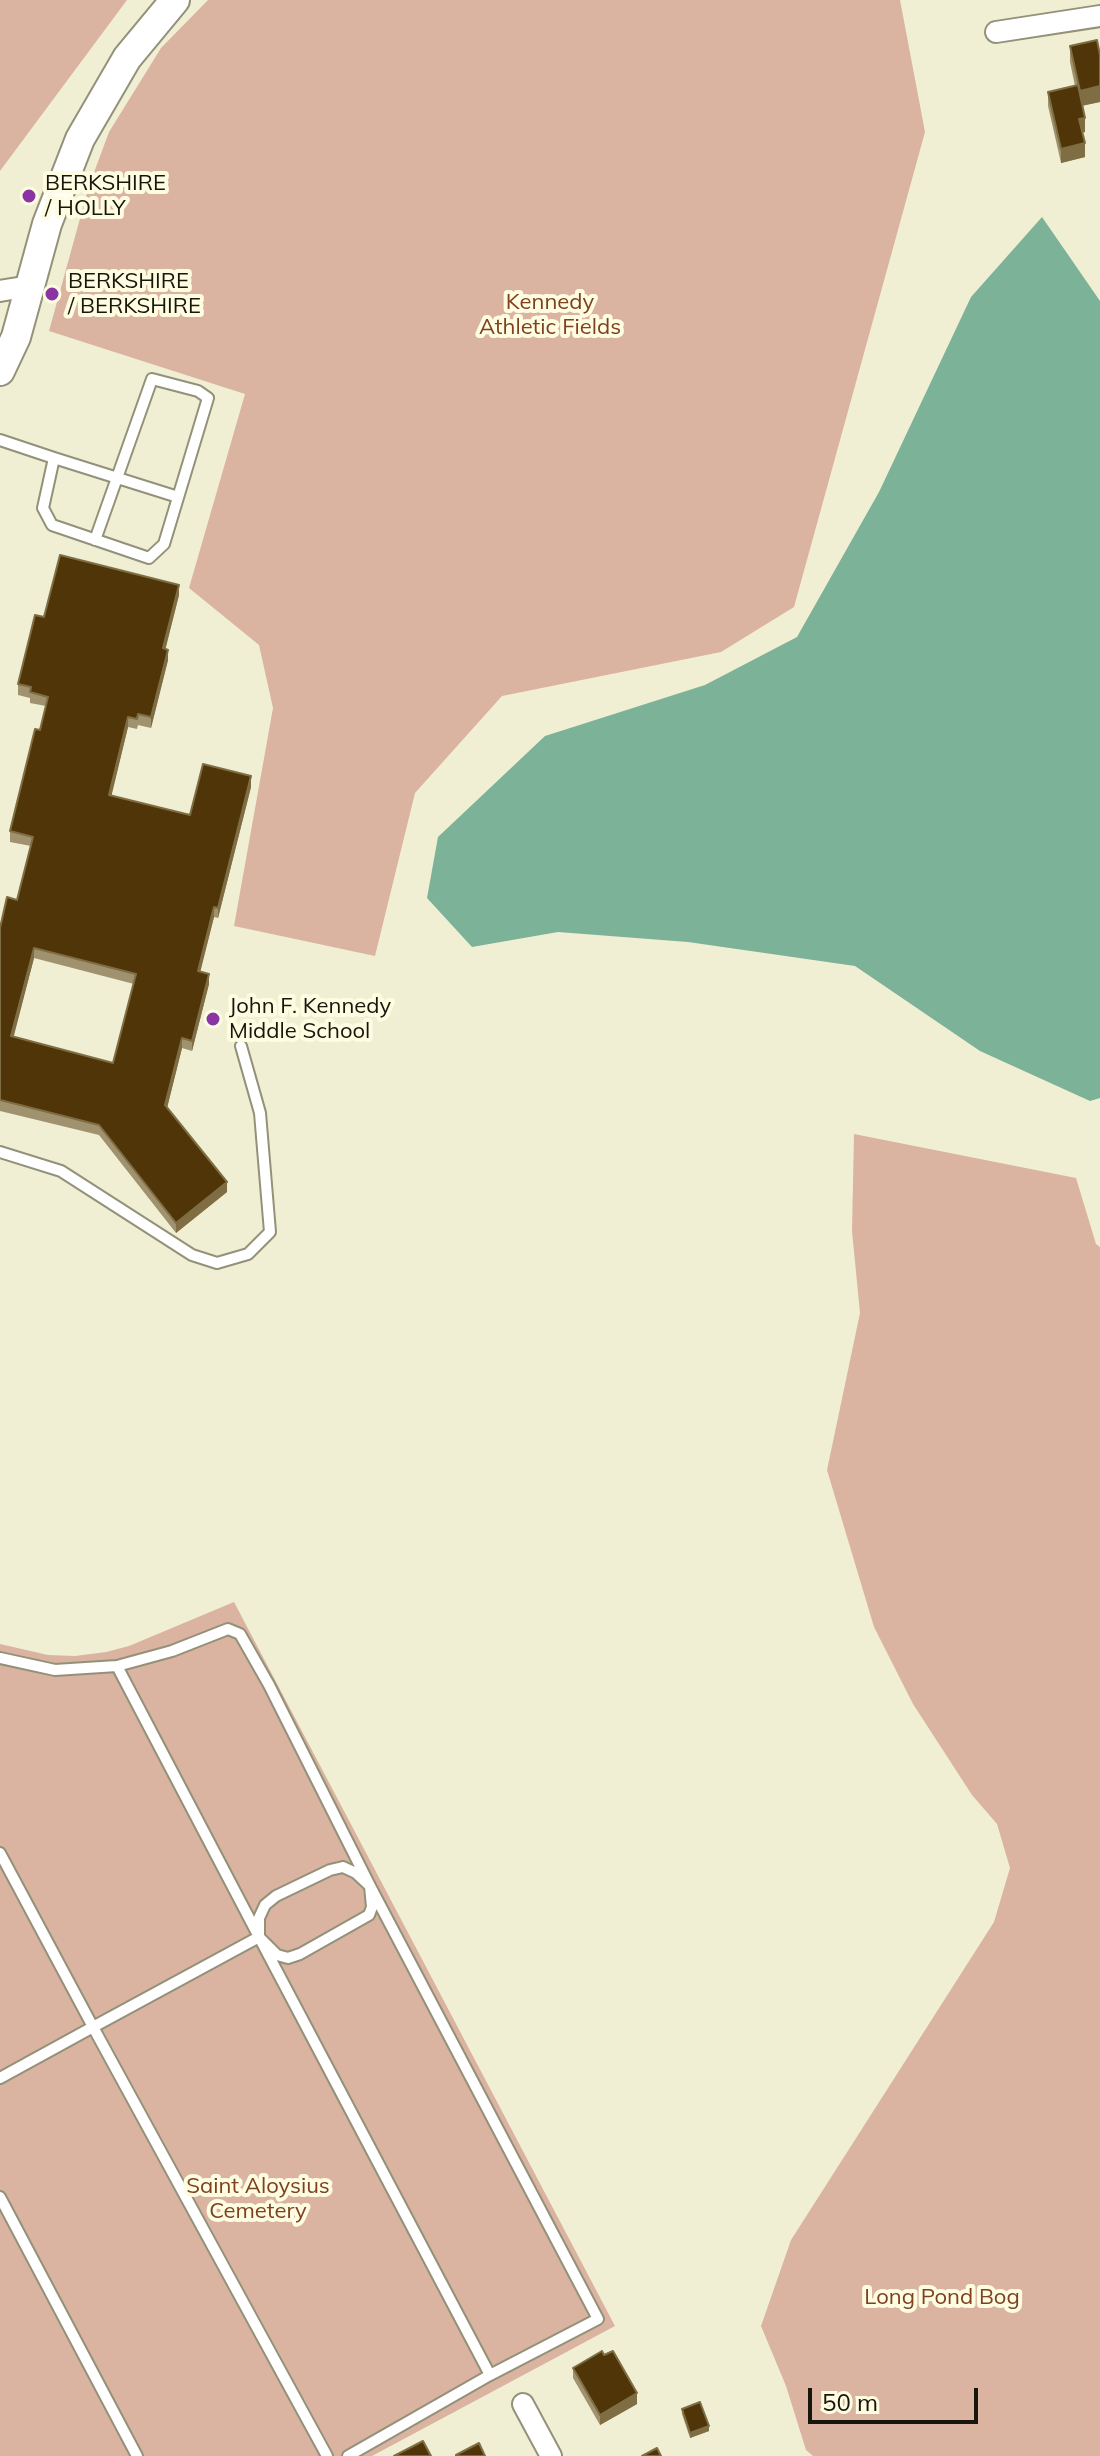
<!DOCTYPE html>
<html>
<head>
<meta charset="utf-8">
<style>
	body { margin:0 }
	#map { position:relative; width:1100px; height:2456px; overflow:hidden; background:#f0efd4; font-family:Mulish,sans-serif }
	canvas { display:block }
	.scale { position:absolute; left:808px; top:2388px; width:170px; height:36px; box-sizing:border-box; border:4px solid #16160c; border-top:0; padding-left:10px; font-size:24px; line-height:28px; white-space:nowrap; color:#16160c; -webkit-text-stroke:6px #fefce1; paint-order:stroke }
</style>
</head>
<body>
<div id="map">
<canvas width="1100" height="2456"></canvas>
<div class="scale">50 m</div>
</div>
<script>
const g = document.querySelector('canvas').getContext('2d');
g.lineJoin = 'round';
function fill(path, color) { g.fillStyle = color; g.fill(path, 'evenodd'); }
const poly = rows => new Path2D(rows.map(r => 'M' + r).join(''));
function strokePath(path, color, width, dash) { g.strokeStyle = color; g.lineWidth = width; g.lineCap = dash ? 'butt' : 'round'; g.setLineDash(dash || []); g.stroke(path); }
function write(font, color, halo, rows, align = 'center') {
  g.font = font + ' Mulish,sans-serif'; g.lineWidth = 8; g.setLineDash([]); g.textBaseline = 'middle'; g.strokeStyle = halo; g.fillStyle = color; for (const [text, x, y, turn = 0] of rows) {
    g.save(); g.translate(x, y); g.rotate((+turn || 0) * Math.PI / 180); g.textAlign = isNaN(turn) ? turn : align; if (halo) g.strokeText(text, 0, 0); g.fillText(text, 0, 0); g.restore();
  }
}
fill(poly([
	[0,0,127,0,0,171],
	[208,0,900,0,925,132,794,607,721,652,502,696,415,793,375,956,234,926,273,708,259,645,189,588,245,394,49,331,89,186,109,132,161,48],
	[854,1134,1076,1178,1096,1244,1100,1247,1100,2456,813,2456,806,2450,786,2386,761,2326,791,2240,994,1922,1010,1868,997,1824,972,1795,913,1704,874,1627,827,1470,860,1313,852,1231],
	[234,1602,615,2326,372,2456,0,2456,0,1644,48,1655,75,1656,106,1652,129,1646]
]), '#dbb3a1');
fill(poly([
	[1042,217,1100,301,1100,1098,1090,1101,980,1051,855,966,688,942,558,932,472,947,427,898,438,837,545,736,705,685,797,637,879,492,971,297]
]), '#7cb298');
const lane = poly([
	[0,440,54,458,43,508,52,525,149,558,164,544,208,398,198,391,152,379,95,540],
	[54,458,178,497],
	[0,1152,61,1171,192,1255,217,1263,248,1254,270,1232,260,1113,241,1046],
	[0,1658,55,1670,117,1666],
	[0,1853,93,2027,0,2078],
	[343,1867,356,1873,370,1886,372,1907,369,1915,300,1954,288,1958,277,1955,259,1937,259,1918,265,1905,276,1896,330,1870,343,1867],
	[259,1937,490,2375],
	[0,2197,137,2456],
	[327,2456,93,2027,259,1937,117,1666,172,1651,228,1629,240,1634,269,1685,370,1886,598,2319,490,2375,348,2456]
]);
const street = poly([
	[996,32,1100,16],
	[0,291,30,286],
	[523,2404,551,2456]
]);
const secondary = poly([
	[0,371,16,337,47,224,80,139,127,58,175,0]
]);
strokePath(lane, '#939179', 14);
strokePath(street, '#939179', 24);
strokePath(secondary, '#939179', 32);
strokePath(lane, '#fff', 10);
strokePath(street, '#fff', 20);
strokePath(secondary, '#fff', 28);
fill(poly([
	[1070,46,1100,55,1100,102,1082,106,1085,132,1082,133,1085,157,1061,163,1048,106,1048,92,1075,86,1070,62],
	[179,595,165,649,168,660,151,728,138,725,137,729,128,727,111,796,190,815,251,787,218,918,214,917,200,971,209,984,192,1051,182,1048,167,1108,227,1192,176,1233,99,1135,0,1111,0,928,17,900,31,846,10,842,10,831,40,730,46,706,30,703,30,698,18,695,18,684,44,617],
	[34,958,134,984,113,1063,13,1037],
	[573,2368,637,2404,600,2425,573,2378],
	[682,2409,709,2431,690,2438,682,2414]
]), '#a0926e');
fill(poly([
	[1100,86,1100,102,1080,106,1080,91],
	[1085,118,1085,132,1079,133,1079,119],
	[1085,143,1085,157,1061,163,1061,149],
	[179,585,179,595,163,659,163,648],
	[168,650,168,660,151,728,151,717],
	[128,717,128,727,109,806,109,795],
	[251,776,251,787,218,918,218,908],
	[214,907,214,917,198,981,198,971],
	[34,948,34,958,11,1047,11,1036],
	[209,974,209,984,192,1051,192,1041],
	[182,1038,182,1048,165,1116,165,1105],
	[227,1182,227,1192,176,1233,176,1223],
	[637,2393,637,2404,600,2425,600,2415],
	[709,2426,709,2431,690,2438,690,2433]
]), '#7f6d44');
const building = poly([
	[1097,40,1100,55,1100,86,1080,91,1070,46,1097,40],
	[1078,85,1085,118,1079,119,1085,143,1061,149,1048,92,1078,85],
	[60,555,179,585,163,648,168,650,151,717,138,714,137,719,128,717,109,795,190,815,203,764,251,776,218,908,214,907,198,971,209,974,192,1041,182,1038,165,1105,227,1182,176,1223,99,1125,0,1100,0,928,7,897,17,900,33,837,10,831,35,729,40,730,48,697,30,692,31,687,18,684,35,615,44,617,60,555],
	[34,948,136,974,113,1063,11,1036,34,948],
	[602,2351,604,2355,613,2351,637,2393,600,2415,573,2368,602,2351],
	[700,2402,709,2426,690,2433,682,2409,700,2402],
	[423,2441,431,2456,394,2456,423,2441],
	[479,2443,485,2456,456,2456,456,2455,479,2443],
	[657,2448,661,2456,642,2456,657,2448]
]);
fill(building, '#4f3507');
strokePath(building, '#7f6d44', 2);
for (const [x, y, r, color] of [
	[29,196,8,"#8a35a3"],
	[52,294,8,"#8a35a3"],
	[213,1019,8,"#8a35a3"]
]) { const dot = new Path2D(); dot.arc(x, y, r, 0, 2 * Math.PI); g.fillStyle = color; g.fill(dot); strokePath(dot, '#fefce1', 3); }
write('22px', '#16160c', '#fefce1', [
	["BERKSHIRE",45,183],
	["/ HOLLY",45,208],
	["BERKSHIRE",68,281],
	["/ BERKSHIRE",68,306],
	["John F. Kennedy",229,1006],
	["Middle School",229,1031]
], 'left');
write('22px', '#7f4020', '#fefce1', [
	["Kennedy",550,302],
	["Athletic Fields",550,327],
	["Saint Aloysius",258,2186],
	["Cemetery",258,2211],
	["Long Pond Bog",942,2297]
]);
</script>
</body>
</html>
